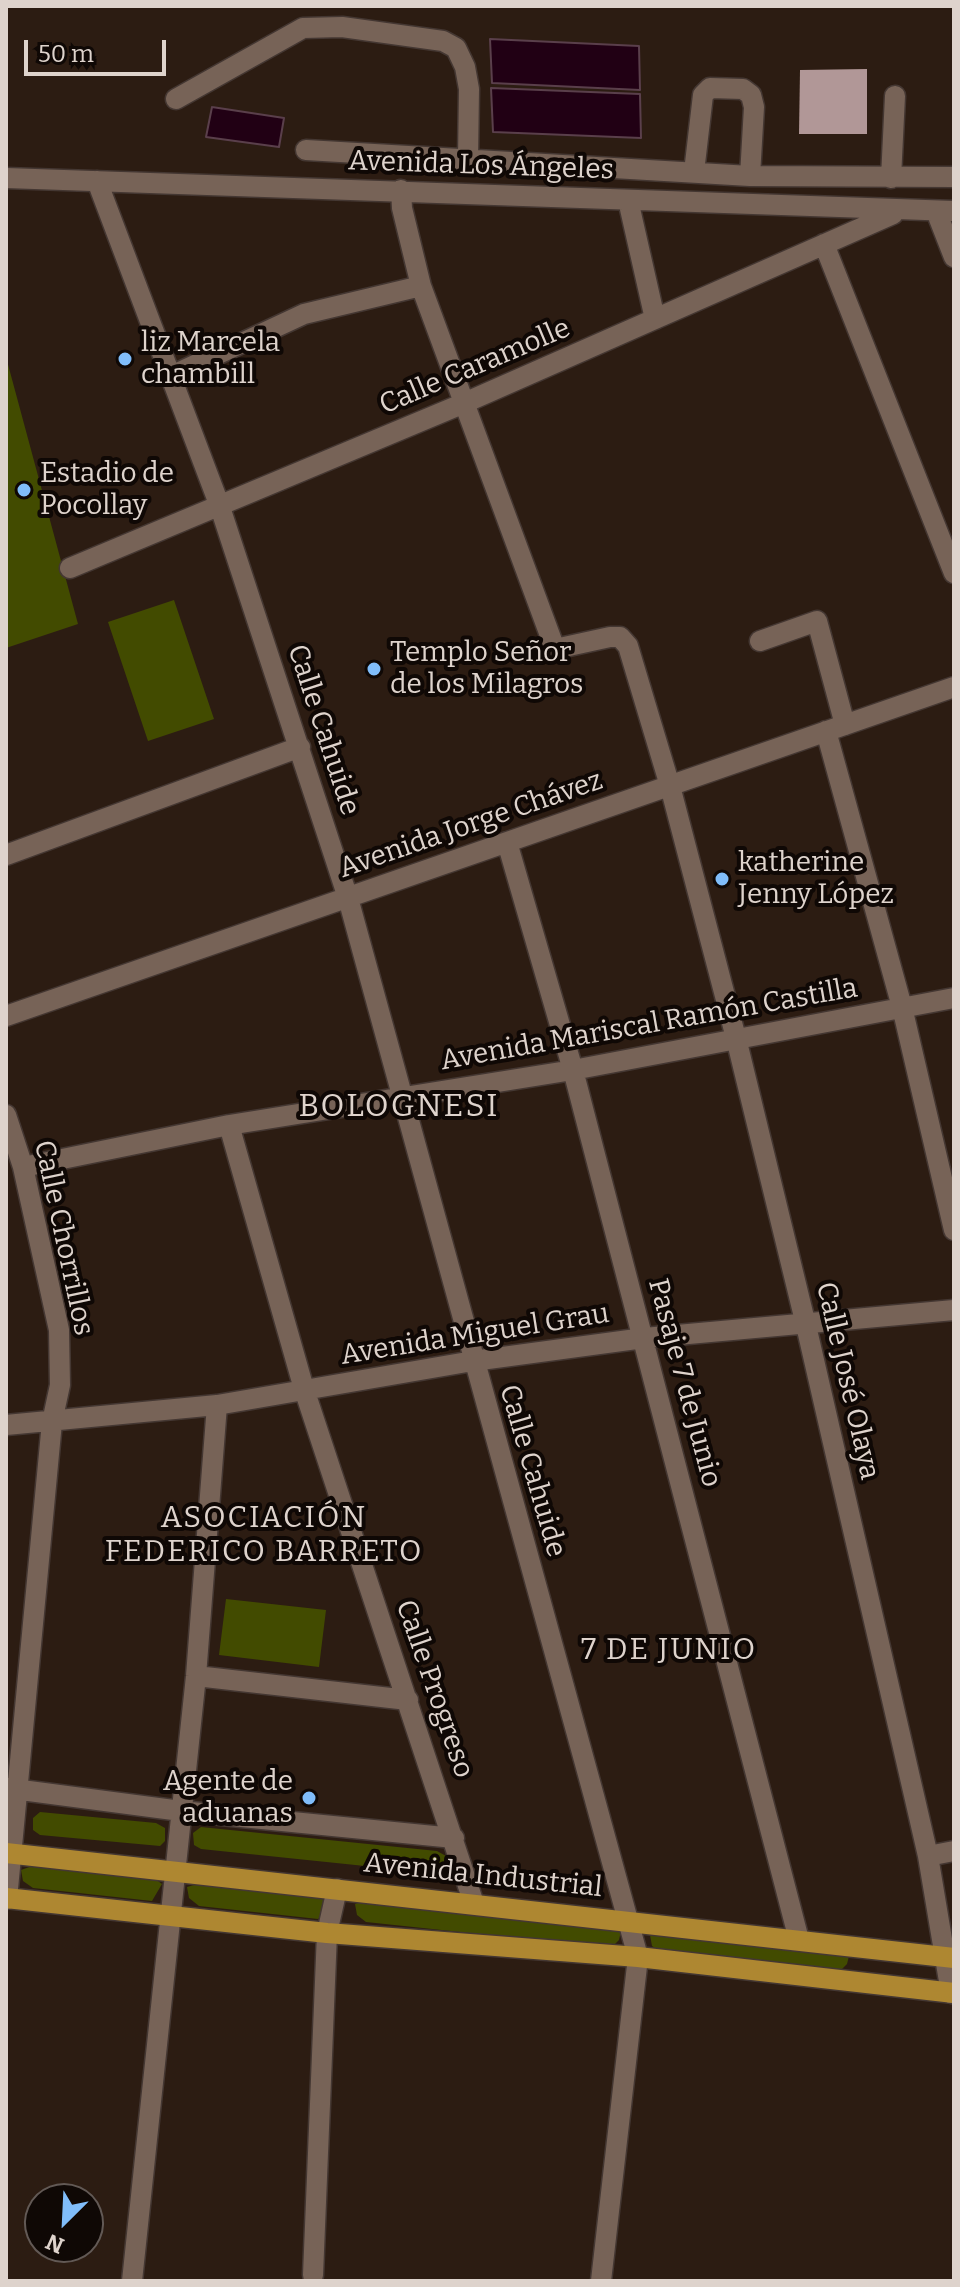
<!DOCTYPE html>
<html>
<head>
<meta charset="utf-8">
<style>
	body { margin:0 }
	#map { position:relative; width:960px; height:2287px; overflow:hidden; background:#2c1c12; font-family:Bitter,serif }
	canvas { display:block }
	.frame { position:absolute; inset:0; border:8px solid #ded3cc; pointer-events:none }
	.north { position:absolute; left:24px; top:2183px; width:80px; height:80px; box-sizing:border-box; background:#0f0805; border:2px solid #625955; border-radius:50%; rotate:204deg; font-size:22px; font-weight:700; line-height:32px; text-align:center; color:#ded3cc }
	.north::after { content:''; display:block; margin:auto; width:28px; height:36px; background:#80bdfa; clip-path:polygon(50% 0,100% 100%,50% 72%,0 100%) }
	.scale { position:absolute; left:24px; top:40px; width:142px; height:36px; box-sizing:border-box; border:4px solid #ded3cc; border-top:0; padding-left:10px; font-size:24px; line-height:28px; white-space:nowrap; color:#ded3cc; -webkit-text-stroke:6px #0f0805; paint-order:stroke }
</style>
</head>
<body>
<div id="map">
<canvas width="960" height="2287"></canvas>
<div class="frame"></div>
<div class="north">N</div>
<div class="scale">50 m</div>
</div>
<script>
const g = document.querySelector('canvas').getContext('2d');
g.lineJoin = 'round';
function fill(path, color) { g.fillStyle = color; g.fill(path, 'evenodd'); }
const poly = rows => new Path2D(rows.map(r => 'M' + r).join(''));
function strokePath(path, color, width, dash) { g.strokeStyle = color; g.lineWidth = width; g.lineCap = dash ? 'butt' : 'round'; g.setLineDash(dash || []); g.stroke(path); }
function write(font, color, halo, rows, align = 'center') {
  g.font = font + ' Bitter,serif'; g.lineWidth = 8; g.setLineDash([]); g.textBaseline = 'middle'; g.strokeStyle = halo; g.fillStyle = color; for (const [text, x, y, turn = 0] of rows) {
    g.save(); g.translate(x, y); g.rotate((+turn || 0) * Math.PI / 180); g.textAlign = isNaN(turn) ? turn : align; if (halo) g.strokeText(text, 0, 0); g.fillText(text, 0, 0); g.restore();
  }
}
fill(poly([
	[6,357,78,624,6,648],
	[174,600,214,719,148,741,108,622],
	[226,1599,326,1610,319,1667,219,1655],
	[40,1812,156,1823,165,1828,165,1841,160,1846,40,1835,33,1830,33,1818],
	[201,1827,437,1851,446,1856,447,1869,442,1874,201,1849,194,1845,193,1833],
	[35,1865,154,1878,162,1884,152,1901,33,1888,23,1881,21,1870],
	[201,1883,320,1896,328,1903,326,1911,318,1919,199,1906,189,1898,187,1887],
	[368,1899,613,1925,621,1931,619,1940,611,1948,366,1922,357,1915,355,1904],
	[664,1930,849,1956,847,1964,839,1972,661,1953,652,1946,650,1935]
]), '#424b00');
const water = poly([
	[490,39,639,46,640,90,492,83,490,39],
	[491,88,640,94,641,138,493,132,491,88],
	[212,107,284,118,279,147,206,137,212,107]
]);
fill(water, '#210014');
strokePath(water, '#5a3f4b', 2);
fill(poly([
	[867,69,867,134,799,134,800,70]
]), '#b19797');
const minor = poly([
	[176,99,303,28,342,27,443,41,456,48,465,67,469,89,468,159],
	[306,150,750,176,954,177],
	[694,172,703,95,710,88,743,89,751,95,754,107,750,176],
	[6,178,954,211],
	[891,178,895,96],
	[97,181,219,504,348,898,638,1957,601,2281],
	[401,190,402,208,421,286,555,649,610,637,620,637,628,646,670,786,736,1038,805,1321,928,1856,951,1993],
	[628,200,655,319],
	[936,211,954,257],
	[824,244,954,573],
	[169,377,304,314,421,286],
	[70,568,462,404,893,214],
	[760,641,817,621,845,725],
	[826,731,902,1007,954,1230],
	[507,842,573,1070,799,1940],
	[6,855,300,747],
	[6,1016,954,687],
	[6,1115,23,1167,59,1330,60,1385,52,1422,7,1899],
	[229,1125,304,1389,474,1904],
	[23,1167,229,1125,573,1070,954,998],
	[6,1425,217,1405,473,1361,644,1338,954,1310],
	[196,1676,408,1700],
	[6,1788,181,1811,454,1838],
	[928,1856,954,1851],
	[313,2275,327,1933,337,1889],
	[132,2281,196,1676,217,1405]
]);
const major = poly([
	[6,1853,954,1958],
	[6,1898,327,1933,638,1957,954,1993]
]);
strokePath(minor, '#443732', 23);
strokePath(major, '#443732', 23);
strokePath(minor, '#776357', 20);
strokePath(major, '#ae8731', 20);
for (const [x, y, r, color] of [
	[125,359,8,"#80bdfa"],
	[24,490,8,"#80bdfa"],
	[374,669,8,"#80bdfa"],
	[722,879,8,"#80bdfa"],
	[309,1798,8,"#80bdfa"]
]) { const dot = new Path2D(); dot.arc(x, y, r, 0, 2 * Math.PI); g.fillStyle = color; g.fill(dot); strokePath(dot, '#0f0805', 3); }
write('28px', '#ded3cc', '#0f0805', [
	["Avenida Los Ángeles",481,166,2],
	["Calle Caramolle",475,367,-23],
	["Calle Cahuide",323,730,72],
	["Avenida Jorge Chávez",471,825,-19],
	["Avenida Mariscal Ramón Castilla",649,1025,-10],
	["Calle Chorrillos",63,1238,78],
	["Avenida Miguel Grau",475,1335,-9],
	["Calle José Olaya",847,1381,77],
	["Pasaje 7 de Junio",684,1383,75],
	["Calle Cahuide",532,1471,74],
	["Calle Progreso",434,1689,71],
	["Avenida Industrial",483,1876,6]
]);
write('28px', '#ded3cc', '#0f0805', [
	["liz Marcela",141,343],
	["chambill",141,375],
	["Estadio de",40,474],
	["Pocollay",40,506],
	["Templo Señor",390,653],
	["de los Milagros",390,685],
	["katherine",738,863],
	["Jenny López",738,895],
	["Agente de",293,1782,"right"],
	["aduanas",293,1814,"right"]
], 'left');
g.letterSpacing = '2px';
write('30px', '#ded3cc', '#0f0805', [
	["ASOCIACIÓN",264,1519],
	["FEDERICO BARRETO",264,1553],
	["7 DE JUNIO",669,1651]
]);
g.letterSpacing = '0px';
g.letterSpacing = '2px';
write('32px', '#ded3cc', '#0f0805', [
	["BOLOGNESI",399,1107]
]);
g.letterSpacing = '0px';
</script>
</body>
</html>
